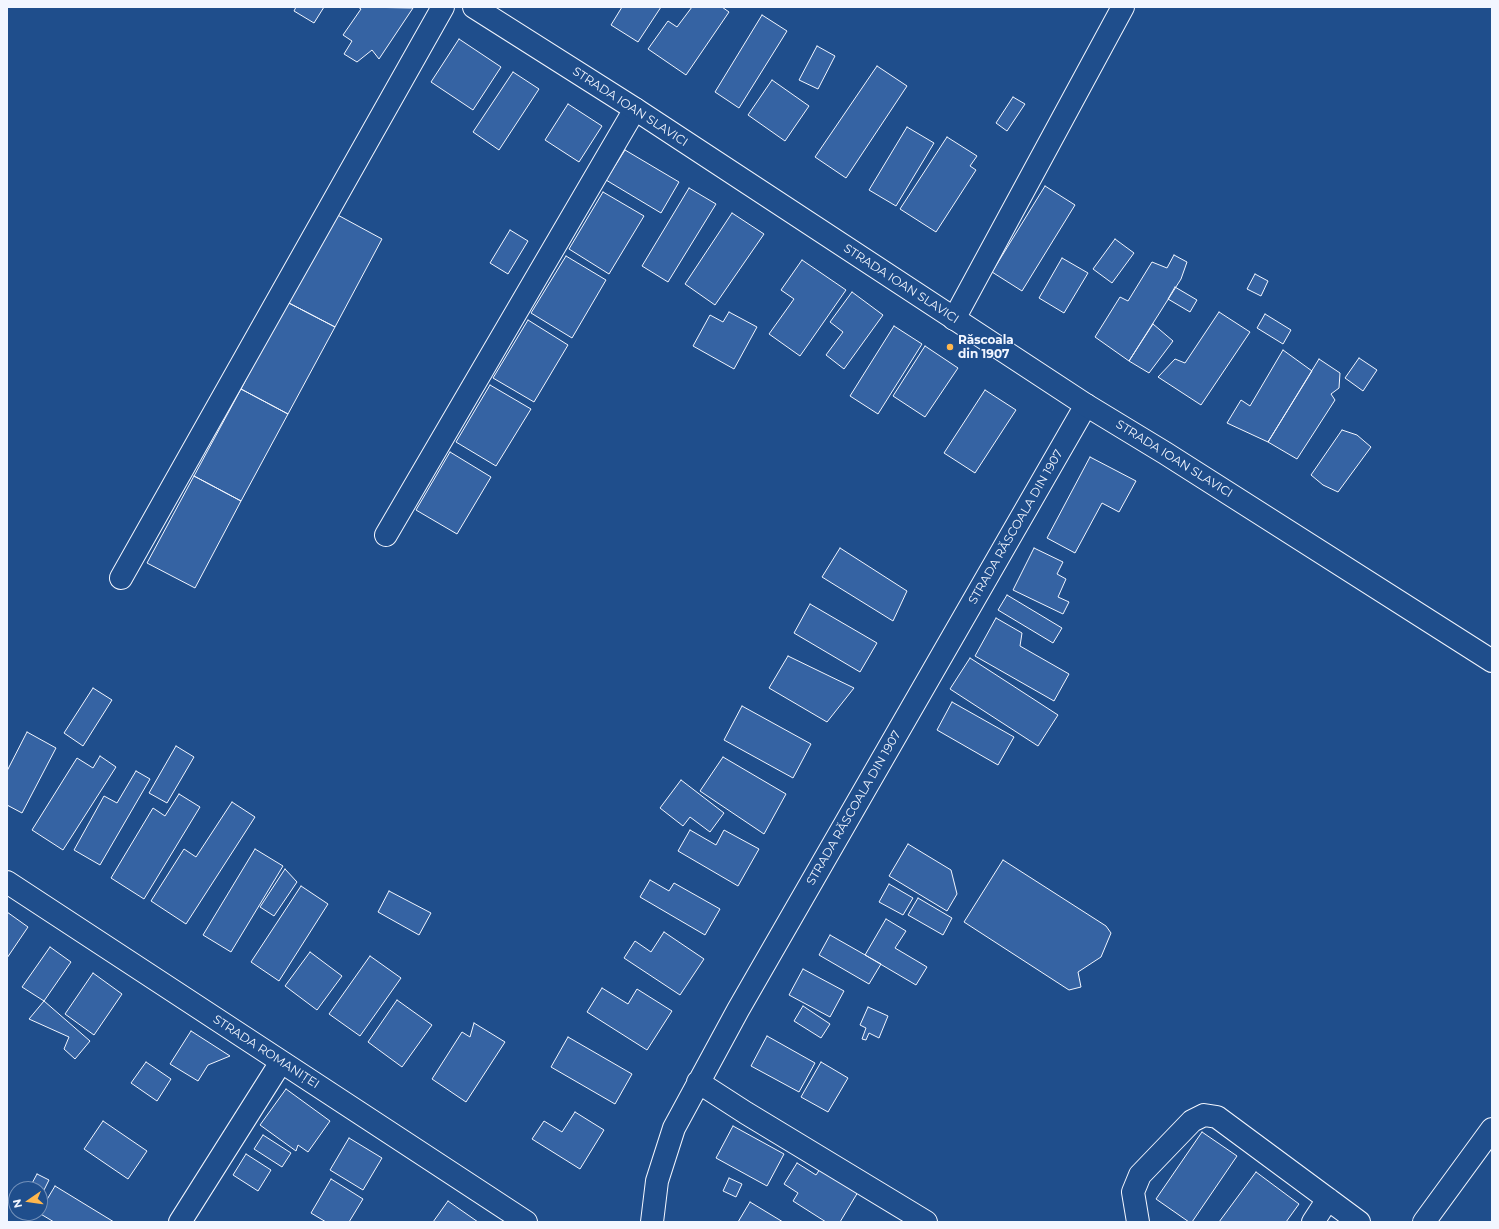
<!DOCTYPE html>
<html>
<head>
<meta charset="utf-8">
<style>
	body { margin:0 }
	#map { position:relative; width:1499px; height:1229px; overflow:hidden; background:#1f4e8c; font-family:Montserrat,sans-serif }
	canvas { display:block }
	.frame { position:absolute; inset:0; border:8px solid #f2f6ff; pointer-events:none }
	.north { position:absolute; left:8px; top:1181px; width:40px; height:40px; box-sizing:border-box; background:#1f4e8c; border:1px solid #7391ba; border-radius:50%; rotate:257deg; font-size:11px; font-weight:700; line-height:16px; text-align:center; color:#f2f6ff }
	.north::after { content:''; display:block; margin:auto; width:14px; height:18px; background:#ffb74d; clip-path:polygon(50% 0,100% 100%,50% 72%,0 100%) }
</style>
</head>
<body>
<div id="map">
<canvas width="1499" height="1229"></canvas>
<div class="frame"></div>
<div class="north">N</div>
</div>
<script>
const g = document.querySelector('canvas').getContext('2d');
g.lineJoin = 'round';
function fill(path, color) { g.fillStyle = color; g.fill(path, 'evenodd'); }
const poly = rows => new Path2D(rows.map(r => 'M' + r).join(''));
function strokePath(path, color, width, dash) { g.strokeStyle = color; g.lineWidth = width; g.lineCap = dash ? 'butt' : 'round'; g.setLineDash(dash || []); g.stroke(path); }
function write(font, color, halo, rows, align = 'center') {
  g.font = font + ' Montserrat,sans-serif'; g.lineWidth = 3; g.setLineDash([]); g.textBaseline = 'middle'; g.strokeStyle = halo; g.fillStyle = color; for (const [text, x, y, turn = 0] of rows) {
    g.save(); g.translate(x, y); g.rotate((+turn || 0) * Math.PI / 180); g.textAlign = isNaN(turn) ? turn : align; if (halo) g.strokeText(text, 0, 0); g.fillText(text, 0, 0); g.restore();
  }
}
const building = poly([
	[296,7,324,7,314,23,294,11,296,7],
	[358,7,413,8,379,59,372,50,357,62,344,54,352,41,343,35,361,9,358,7],
	[622,7,661,7,638,42,611,25,622,7],
	[692,7,722,7,729,12,686,75,648,49,668,21,677,27,692,7],
	[762,15,787,31,739,108,715,92,762,15],
	[459,39,501,67,473,110,431,82,459,39],
	[817,46,835,56,818,89,799,80,817,46],
	[877,66,907,86,846,178,815,157,877,66],
	[513,72,539,89,499,150,473,132,513,72],
	[772,80,809,106,785,141,748,115,772,80],
	[1013,97,1025,104,1007,131,996,123,1013,97],
	[568,104,602,126,579,162,545,140,568,104],
	[907,127,934,143,896,206,869,190,907,127],
	[947,137,977,156,970,166,976,170,936,232,900,209,947,137],
	[625,150,679,182,661,213,606,180,625,150],
	[1045,186,1075,205,1022,291,992,272,1045,186],
	[689,188,716,204,668,282,642,266,689,188],
	[603,192,644,216,609,274,569,249,603,192],
	[334,213,382,239,335,327,287,302,334,213],
	[732,213,764,234,715,305,685,284,732,213],
	[510,230,528,241,508,274,490,263,510,230],
	[1115,239,1134,253,1112,283,1093,269,1115,239],
	[1174,255,1187,262,1181,279,1129,361,1095,337,1120,297,1128,301,1152,262,1167,268,1174,255],
	[566,256,606,280,572,338,531,313,566,256],
	[1062,258,1088,273,1064,313,1039,298,1062,258],
	[802,260,846,290,800,356,769,334,794,299,781,290,802,260],
	[1255,274,1268,281,1261,296,1247,289,1255,274],
	[1175,287,1197,300,1190,312,1168,299,1175,287],
	[852,292,883,315,844,369,826,355,843,332,830,322,852,292],
	[287,302,335,327,288,414,241,389,287,302],
	[729,312,757,327,734,369,693,346,710,315,723,322,729,312],
	[1219,312,1250,332,1201,405,1158,377,1175,359,1185,363,1219,312],
	[1265,314,1291,330,1283,344,1257,328,1265,314],
	[528,320,568,345,534,402,493,378,528,320],
	[1153,324,1173,341,1149,373,1129,361,1153,324],
	[894,326,922,344,878,414,850,396,894,326],
	[925,346,958,368,925,417,893,396,925,346],
	[1283,350,1312,371,1268,442,1227,423,1241,400,1250,406,1283,350],
	[1359,358,1377,370,1363,391,1345,378,1359,358],
	[1319,359,1340,373,1339,388,1331,394,1335,400,1297,459,1268,442,1319,359],
	[490,385,531,409,496,466,456,442,490,385],
	[241,389,288,414,241,501,194,476,241,389],
	[985,390,1016,410,975,473,944,453,985,390],
	[1342,430,1357,435,1371,447,1338,492,1323,485,1311,475,1342,430],
	[450,452,491,477,457,534,416,510,450,452],
	[1090,457,1136,481,1119,512,1102,503,1075,553,1047,538,1090,457],
	[194,476,241,501,195,588,147,563,194,476],
	[840,548,907,591,893,621,822,577,840,548],
	[1034,548,1063,562,1057,574,1066,579,1058,597,1069,602,1063,614,1013,590,1034,548],
	[1007,595,1062,628,1053,643,998,610,1007,595],
	[810,604,877,643,860,672,794,633,810,604],
	[996,618,1022,633,1020,646,1069,674,1054,701,975,656,996,618],
	[788,656,854,688,827,722,769,688,788,656],
	[970,658,1058,715,1038,746,950,689,970,658],
	[93,688,112,700,83,746,64,733,93,688],
	[952,702,1014,737,998,765,937,730,952,702],
	[742,706,811,744,793,778,724,740,742,706],
	[27,732,56,748,22,813,7,805,7,771,27,732],
	[176,746,194,757,167,803,149,793,176,746],
	[100,756,116,767,63,850,32,830,77,758,93,768,100,756],
	[723,757,786,794,764,834,700,791,723,757],
	[136,771,150,779,100,865,74,850,104,796,117,803,136,771],
	[681,780,724,813,710,832,690,817,683,826,660,808,681,780],
	[179,794,200,807,144,899,111,878,153,808,165,816,179,794],
	[232,802,255,817,186,924,151,901,184,849,196,857,232,802],
	[690,830,716,845,724,830,759,849,738,886,678,851,690,830],
	[908,844,951,870,957,894,947,911,889,876,908,844],
	[255,849,283,866,231,952,203,935,255,849],
	[1003,860,1106,926,1111,933,1101,957,1078,972,1081,987,1069,990,964,922,1003,860],
	[285,869,297,882,274,916,260,907,285,869],
	[650,880,669,891,674,883,720,909,705,935,640,897,650,880],
	[889,884,913,898,903,915,879,902,889,884],
	[301,886,328,904,279,981,251,962,301,886],
	[389,891,431,913,419,935,378,912,389,891],
	[918,898,952,918,943,935,908,915,918,898],
	[7,912,28,927,7,958,7,912],
	[886,919,906,931,895,948,927,967,916,985,865,955,886,919],
	[664,932,704,959,680,995,624,958,635,941,651,952,664,932],
	[830,935,881,964,869,984,819,955,830,935],
	[50,947,71,962,44,1001,22,987,50,947],
	[310,952,342,976,317,1010,285,986,310,952],
	[370,956,401,978,360,1036,329,1014,370,956],
	[803,969,844,991,830,1017,789,995,803,969],
	[93,973,122,994,94,1035,65,1014,93,973],
	[602,988,628,1004,637,989,672,1011,647,1050,587,1012,602,988],
	[397,1000,432,1025,402,1067,368,1042,397,1000],
	[44,1001,90,1041,75,1059,64,1049,69,1037,29,1019,44,1001],
	[803,1006,830,1024,821,1038,794,1021,803,1006],
	[868,1007,888,1016,879,1038,869,1033,866,1040,862,1039,866,1028,860,1025,868,1007],
	[474,1023,505,1042,466,1102,432,1079,462,1032,470,1037,474,1023],
	[191,1031,230,1056,208,1065,198,1081,170,1064,191,1031],
	[767,1036,815,1063,799,1092,751,1066,767,1036],
	[568,1037,632,1074,615,1104,551,1067,568,1037],
	[146,1062,171,1079,157,1101,131,1083,146,1062],
	[821,1062,848,1078,828,1112,801,1097,821,1062],
	[286,1089,330,1121,308,1152,298,1145,296,1151,260,1125,286,1089],
	[575,1112,604,1130,580,1169,532,1139,544,1121,562,1132,575,1112],
	[103,1121,147,1151,128,1179,84,1149,103,1121],
	[733,1126,784,1154,767,1186,716,1158,733,1126],
	[1202,1132,1237,1156,1192,1222,1189,1222,1156,1199,1202,1132],
	[263,1135,291,1153,282,1167,254,1149,263,1135],
	[349,1138,382,1158,363,1190,330,1170,349,1138],
	[246,1154,271,1170,258,1191,233,1175,246,1154],
	[797,1163,816,1175,820,1169,858,1192,840,1222,826,1222,793,1201,798,1193,784,1184,797,1163],
	[1256,1172,1299,1204,1286,1222,1219,1222,1256,1172],
	[37,1174,49,1180,40,1198,40,1189,29,1189,37,1174],
	[729,1178,742,1184,736,1197,723,1191,729,1178],
	[331,1179,363,1199,349,1222,326,1222,311,1213,331,1179],
	[55,1186,114,1222,54,1222,39,1213,55,1186],
	[448,1201,478,1222,433,1222,448,1201],
	[750,1202,783,1222,738,1222,750,1202]
]);
fill(building, '#3563a3');
strokePath(building, '#f2f6ff', 1);
const minor = poly([
	[954,319,1123,7],
	[386,535,635,109],
	[121,578,443,7],
	[7,882,526,1222],
	[698,1082,746,1113,926,1222],
	[180,1222,281,1062],
	[652,1222,657,1181,674,1128,738,1010,1086,405],
	[1138,1222,1133,1192,1140,1175,1192,1121,1204,1115,1217,1117,1359,1222],
	[1313,1222,1328,1199],
	[1424,1222,1492,1129]
]);
const major = poly([
	[474,7,635,109,1086,405,1165,453,1492,661]
]);
strokePath(minor, '#f2f6ff', 24);
strokePath(major, '#f2f6ff', 24);
strokePath(minor, '#1f4e8c', 22);
strokePath(major, '#1f4e8c', 22);
for (const [x, y, r, color] of [
	[950,347,4,"#ffb74d"]
]) { const dot = new Path2D(); dot.arc(x, y, r, 0, 2 * Math.PI); g.fillStyle = color; g.fill(dot); strokePath(dot, '#1f4e8c', 1.5); }
write('12px', '#f2f6ff', '#1f4e8c', [
	["STRADA IOAN SLAVICI",630,107,33],
	["STRADA IOAN SLAVICI",901,284,33],
	["STRADA IOAN SLAVICI",1174,459,32],
	["STRADA RĂSCOALA DIN 1907",1016,527,-60],
	["STRADA RĂSCOALA DIN 1907",854,808,-60],
	["STRADA ROMANIȚEI",266,1052,33]
]);
write('bold 12px', '#f2f6ff', '#1f4e8c', [
	["Răscoala",958,340],
	["din 1907",958,354]
], 'left');
</script>
</body>
</html>
